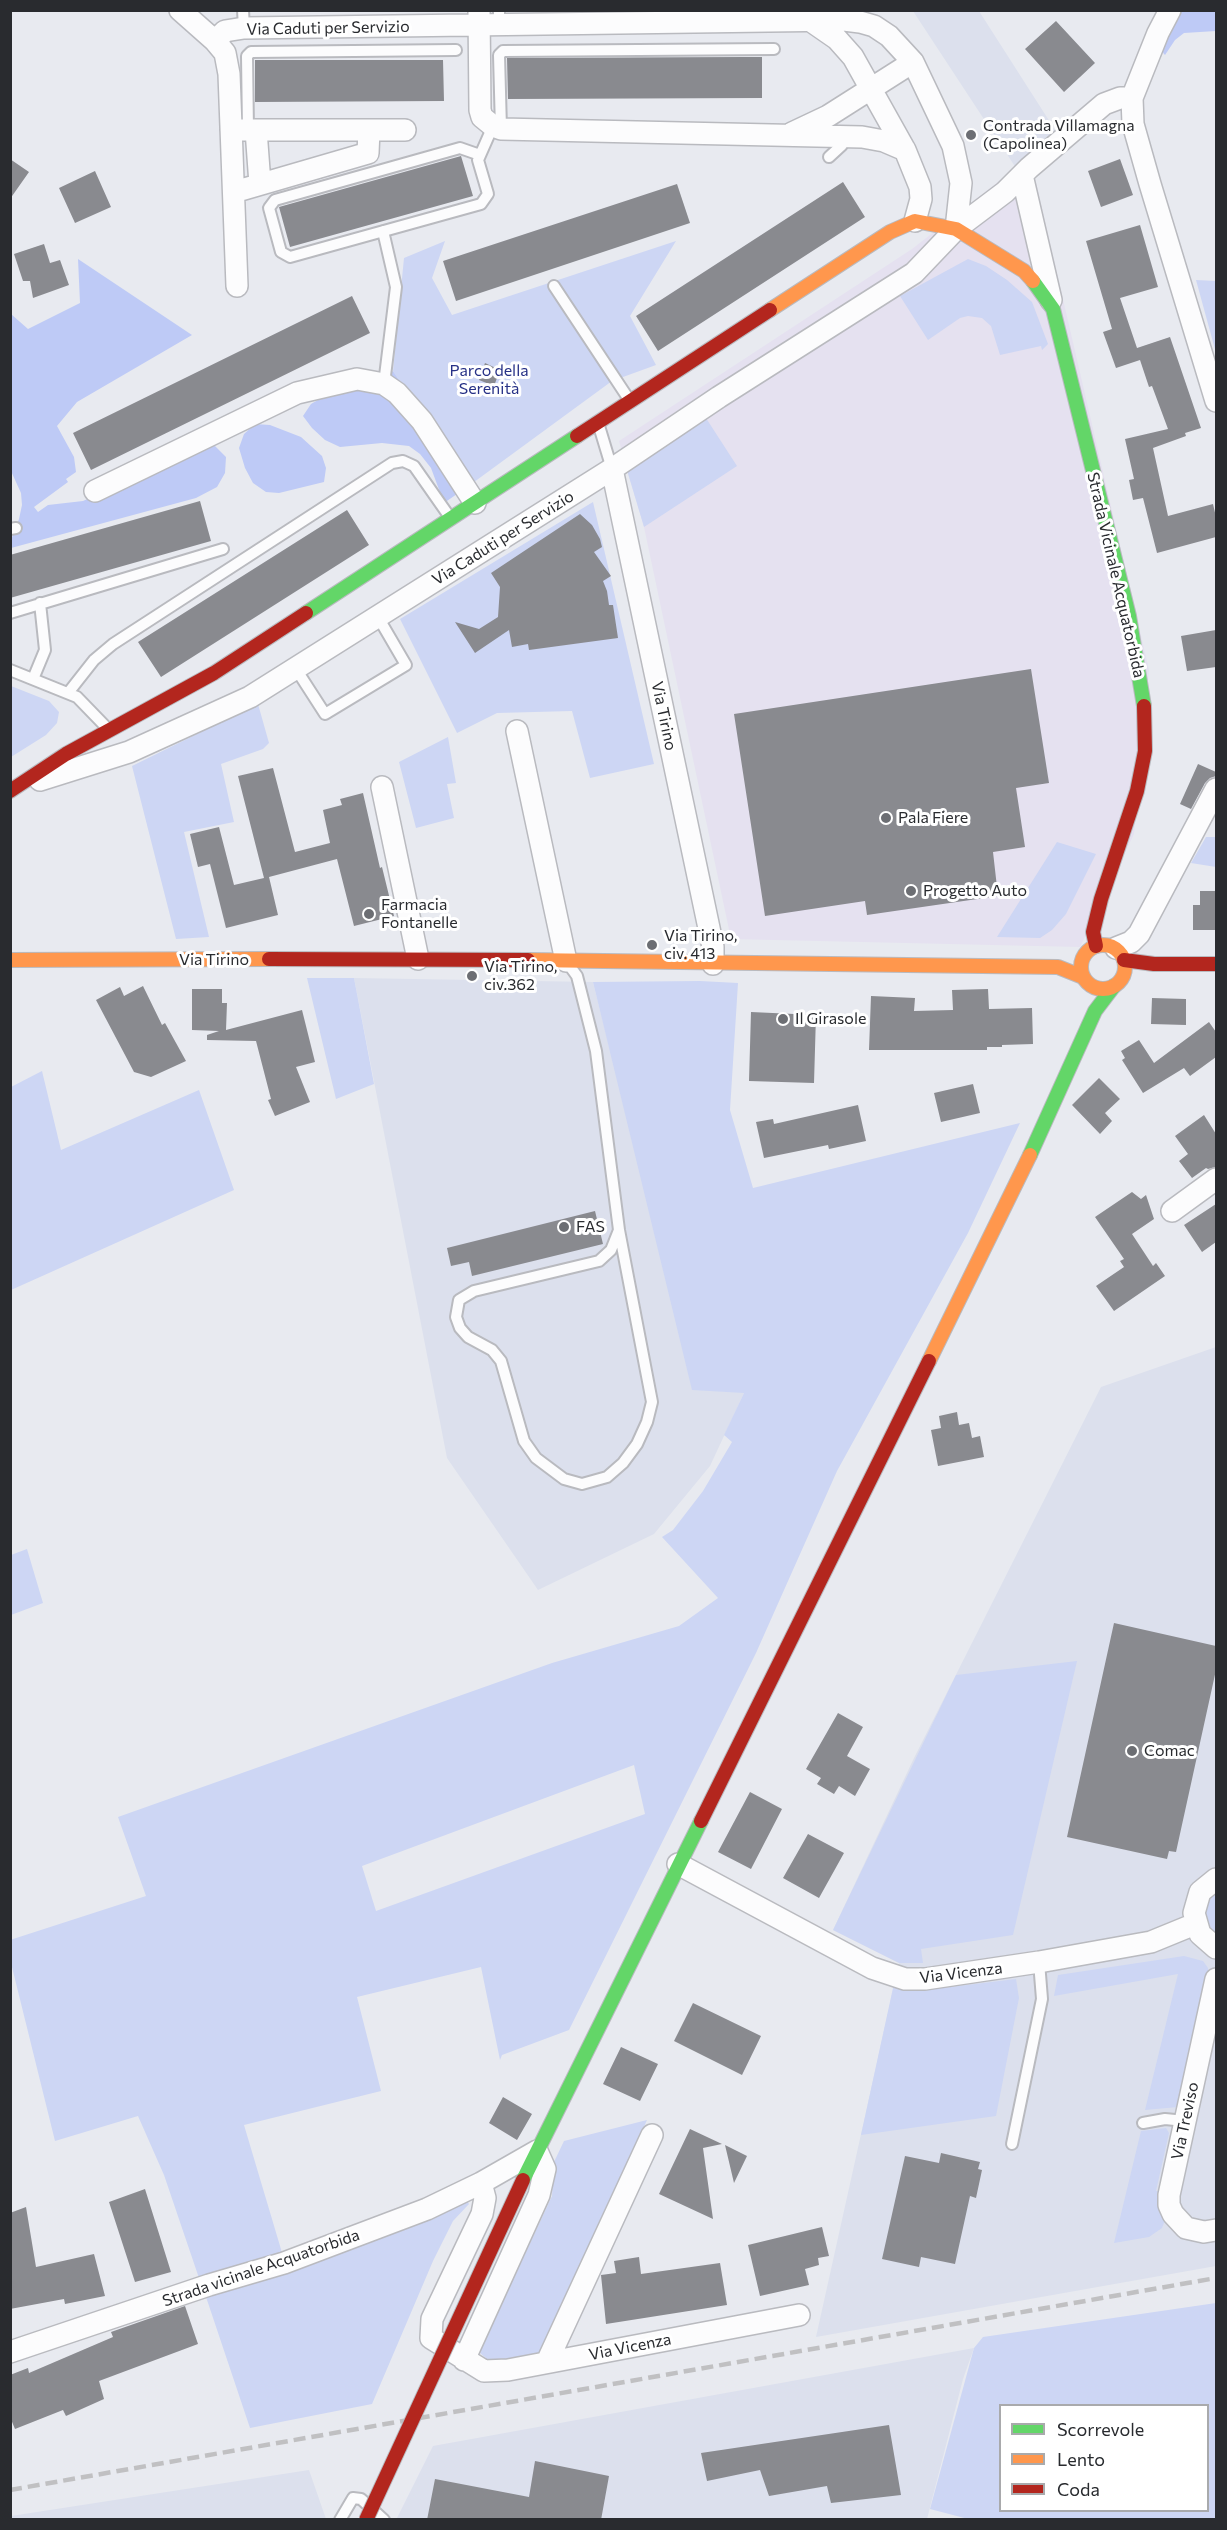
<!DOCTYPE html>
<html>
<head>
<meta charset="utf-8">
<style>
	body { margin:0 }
	#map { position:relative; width:1227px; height:2530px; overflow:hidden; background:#e8eaf0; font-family:Commissioner,sans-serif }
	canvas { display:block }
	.frame { position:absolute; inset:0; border:12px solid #292b2f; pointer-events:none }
	.legend { position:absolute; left:999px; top:2404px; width:210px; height:108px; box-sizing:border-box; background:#fff; border:2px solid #a9aaac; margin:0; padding:8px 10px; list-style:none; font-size:18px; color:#292b2f }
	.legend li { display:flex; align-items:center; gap:12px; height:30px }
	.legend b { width:30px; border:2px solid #a9aaac }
</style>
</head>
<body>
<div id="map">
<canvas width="1227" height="2530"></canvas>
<div class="frame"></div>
<ul class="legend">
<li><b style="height:8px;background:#63d668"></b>Scorrevole</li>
<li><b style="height:8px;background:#ff974d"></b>Lento</li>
<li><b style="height:8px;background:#b3261e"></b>Coda</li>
</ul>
</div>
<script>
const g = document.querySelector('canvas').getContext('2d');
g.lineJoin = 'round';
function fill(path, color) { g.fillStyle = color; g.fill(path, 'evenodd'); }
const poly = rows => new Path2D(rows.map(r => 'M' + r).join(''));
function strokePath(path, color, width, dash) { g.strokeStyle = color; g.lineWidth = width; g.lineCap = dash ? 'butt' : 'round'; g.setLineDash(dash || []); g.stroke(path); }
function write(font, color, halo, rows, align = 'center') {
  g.font = font + ' Commissioner,sans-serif'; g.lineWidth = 6; g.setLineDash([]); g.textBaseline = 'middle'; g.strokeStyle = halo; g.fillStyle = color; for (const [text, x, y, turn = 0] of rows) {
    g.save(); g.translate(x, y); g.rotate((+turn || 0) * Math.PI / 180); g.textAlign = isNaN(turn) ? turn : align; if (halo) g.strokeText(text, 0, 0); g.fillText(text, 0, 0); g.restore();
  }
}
fill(poly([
	[1030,157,1149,670,1134,834,1080,947,731,939,644,527,619,441,912,249]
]), '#e5e1f0');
fill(poly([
	[913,11,979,11,1057,133,1016,168],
	[354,978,593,982,609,1046,744,1393,710,1466,654,1534,538,1590,447,1458],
	[1216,1347,1216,2266,816,2337,899,1963,833,1930,914,1758,1101,1387],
	[974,2348,963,2379,927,2519,396,2520,433,2446],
	[309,2470,326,2519,11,2519,11,2516]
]), '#dce0ed');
fill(poly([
	[445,241,432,278,452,315,676,241,630,316,656,365,612,381,470,485,393,371,404,258],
	[968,259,986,266,1007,280,1032,302,1048,344,1042,350,1041,346,1000,355,991,326,982,318,968,316,960,318,928,340,900,296],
	[1196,280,1216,281,1216,353],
	[704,415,737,466,644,527,626,467],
	[593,502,654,764,590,778,572,711,497,713,457,733,400,619],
	[11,686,49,701,59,712,57,723,46,735,11,757],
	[258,704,269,743,263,749,221,764,234,822,184,832,209,937,176,939,132,766],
	[448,737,456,783,447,784,454,818,416,828,399,762],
	[1206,837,1216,837,1216,867,1191,863],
	[1057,842,1096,854,1066,914,1052,930,1040,938,997,937],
	[307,978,354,978,374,1084,336,1099],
	[700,981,738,983,730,1110,753,1188,1020,1123,968,1233,837,1471,756,1653,569,2030,502,2055,500,2060,481,1967,357,1997,381,2091,244,2125,283,2256,200,2281,164,2175,138,2116,55,2141,11,1963,10,1940,146,1896,118,1817,552,1663,679,1626,718,1598,662,1537,673,1530,703,1491,732,1442,724,1435,744,1393,692,1390,593,982],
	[634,1765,645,1814,376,1911,362,1866],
	[42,1071,61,1150,199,1090,234,1190,11,1290,11,1087],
	[27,1549,43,1603,11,1615,11,1555],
	[1077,1661,1013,1935,921,1949,923,1963,899,1963,833,1930,956,1675],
	[1216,1892,1216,1935,1207,1922,1205,1913,1207,1904],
	[1184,1956,1203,1961,1208,1968,1208,1975,1178,2107,1145,2110,1178,1974,1054,1996,1058,1975],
	[1016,1979,1019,1998,996,2116,861,2135,893,1988,926,1990],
	[647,2120,544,2354,489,2361,479,2352,552,2196,554,2162,564,2141],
	[1166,2128,1169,2133,1156,2191,1162,2192,1159,2209,1165,2220,1162,2228,1149,2237,1114,2243,1141,2131],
	[466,2199,469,2204,453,2221,433,2261,372,2404,250,2428,204,2291],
	[1216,2303,1216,2519,972,2520,930,2509,974,2348,983,2337],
	[1000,2406,1208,2406,1208,2510,1000,2510]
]), '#cdd6f4');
fill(poly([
	[1176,11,1216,11,1216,31,1184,33,1175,40,1165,55,1157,46],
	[78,259,192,335,77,402,57,426,74,457,76,472,66,479,68,482,34,507,38,512,48,505,83,501,196,449,215,446,226,457,225,473,217,487,196,498,11,548,11,540,19,519,22,505,21,493,11,471,11,314,28,329,80,303],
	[393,371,470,485,444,503,431,468,420,454,409,446,382,443,340,447,325,440,312,428,303,416,311,404,323,397,374,381],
	[255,424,270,425,301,437,322,456,326,468,324,482,279,493,266,492,253,483,245,468,239,448,244,434]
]), '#becaf6');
fill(poly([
	[1056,21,1095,63,1064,92,1025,49],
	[742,57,762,57,762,98,508,99,507,58],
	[255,60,443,60,444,101,255,102],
	[461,156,473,196,290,247,279,207],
	[10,159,29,172,10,199],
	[1120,159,1133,195,1101,207,1088,171],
	[95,171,111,207,75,223,59,188],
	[843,182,865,217,658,351,636,316],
	[677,184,690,223,456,301,443,261],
	[1140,225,1158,287,1120,298,1137,348,1170,337,1201,428,1185,433,1186,436,1153,448,1168,516,1213,504,1216,517,1216,537,1157,553,1143,498,1133,500,1129,480,1134,479,1125,439,1168,429,1152,386,1149,387,1140,360,1116,368,1103,332,1112,329,1086,241],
	[44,244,50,263,60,260,69,285,33,298,30,281,23,281,14,254],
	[352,296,370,333,91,470,73,433],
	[485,363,500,370,494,386,479,380],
	[200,501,211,541,10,598,10,555],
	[347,510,369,545,161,677,138,642],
	[580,514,592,525,600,539,602,547,594,552,611,576,603,581,607,591,609,605,613,605,618,638,529,650,528,644,512,647,509,630,475,653,455,622,479,629,498,617,500,587,491,573],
	[1216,630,1216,667,1187,671,1181,636],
	[1031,669,1049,783,1016,788,1025,847,993,852,998,896,867,915,865,901,765,916,734,714],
	[1198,764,1216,772,1216,776,1210,778,1205,783,1191,809,1180,804],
	[273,768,295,852,330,843,323,810,342,805,340,799,363,793,380,868,382,867,394,916,354,926,337,859,269,877,278,915,226,928,210,864,198,867,190,834,219,827,234,885,264,878,238,776],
	[1200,891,1216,891,1216,930,1193,930,1193,905,1200,905],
	[143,986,162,1025,165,1023,186,1061,151,1077,134,1072,96,1000,120,987,124,996],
	[192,989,222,989,222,1003,227,1003,226,1030,302,1010,315,1062,296,1067,310,1102,275,1116,268,1100,271,1099,256,1041,207,1040,207,1035,219,1031,192,1030],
	[988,989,989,1009,1032,1008,1033,1044,1002,1045,1002,1047,987,1047,987,1050,869,1050,871,996,915,998,914,1011,953,1010,952,990],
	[1152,998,1186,999,1186,1025,1151,1024],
	[751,1012,816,1015,814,1083,749,1081],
	[1209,1022,1216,1032,1216,1057,1190,1076,1184,1068,1143,1093,1122,1060,1125,1058,1121,1051,1139,1040,1154,1063],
	[1099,1078,1120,1099,1105,1113,1112,1121,1100,1134,1072,1105],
	[973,1084,980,1113,941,1122,934,1093],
	[858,1105,866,1141,829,1149,828,1145,764,1158,756,1122,773,1119,774,1124],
	[1204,1115,1216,1134,1216,1167,1208,1169,1206,1168,1192,1178,1179,1161,1188,1154,1175,1136],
	[1132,1192,1141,1199,1146,1195,1154,1219,1132,1234,1153,1266,1156,1263,1165,1276,1114,1311,1096,1286,1124,1267,1120,1261,1124,1259,1095,1217],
	[1216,1204,1216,1242,1202,1252,1184,1225],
	[595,1211,603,1244,472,1276,469,1262,451,1266,447,1248],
	[957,1412,959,1425,969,1423,972,1438,980,1436,984,1457,938,1466,931,1430,941,1428,939,1416],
	[1114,1623,1216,1646,1216,1670,1176,1852,1169,1851,1167,1859,1067,1837],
	[838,1713,863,1727,847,1756,870,1769,855,1796,839,1786,834,1794,817,1784,821,1778,806,1769],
	[750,1792,782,1809,751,1869,718,1852],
	[808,1834,844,1853,819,1898,783,1878],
	[693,2003,761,2036,742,2075,674,2041],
	[621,2047,658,2064,640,2101,603,2084],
	[503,2097,532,2114,517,2140,489,2123],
	[690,2129,722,2144,703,2148,713,2219,659,2194],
	[725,2145,747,2156,734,2183],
	[941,2153,980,2162,978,2169,982,2170,976,2198,970,2196,955,2264,921,2257,919,2267,882,2259,905,2156,939,2163],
	[145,2189,171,2272,135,2282,109,2202],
	[26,2207,36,2267,94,2254,105,2296,65,2304,64,2299,10,2309,10,2213],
	[822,2227,829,2256,818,2258,819,2265,805,2269,809,2285,760,2296,748,2245],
	[639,2257,641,2274,720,2263,727,2305,606,2324,601,2275,616,2273,614,2261],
	[185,2306,198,2344,99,2381,104,2399,66,2416,63,2410,15,2429,10,2417,10,2375,28,2368,29,2373,113,2337,111,2332],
	[889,2425,901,2495,831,2503,827,2486,769,2496,760,2470,707,2481,701,2453],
	[535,2461,609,2476,601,2520,427,2520,435,2479,529,2497]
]), '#898a8f');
const lane = poly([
	[243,10,244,28],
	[499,10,499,26],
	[501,129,499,55,503,51,774,49],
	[248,130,247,56,251,52,456,50],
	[480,155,460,148,275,200,269,208,281,252,290,257,481,204,488,194,478,160,493,126],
	[829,157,842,145,842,136],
	[383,231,396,287,384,384],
	[554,286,630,401],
	[599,426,612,469],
	[10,529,16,528],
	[10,613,223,549],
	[296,669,325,714,406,665,378,617],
	[10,670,77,697,108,729],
	[33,679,45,650,40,603],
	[68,693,94,660,113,644,392,463,403,461,414,466,449,516],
	[569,965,577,976,596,1051,619,1230,652,1402,647,1422,637,1444,623,1463,607,1477,582,1484,564,1479,536,1458,524,1441,501,1361,492,1350,468,1337,460,1328,456,1317,459,1300,474,1291,599,1261,611,1250,619,1230],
	[1143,2123,1165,2119,1185,2121],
	[1012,2144,1042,1999,1039,1962],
	[340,2520,353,2498,361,2499,384,2520]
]);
const street = poly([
	[180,10,215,41,225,53,229,74,237,286],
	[479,10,480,110,482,117,493,126,501,129,862,137,884,141,905,150],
	[1170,10,1158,33,1132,98,1133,124,1150,184,1216,401],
	[811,21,837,39,853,57,905,150,920,187,921,199,915,221],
	[215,41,225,31,244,28,844,20,860,22,874,26,889,36,913,62,953,146,961,183,956,229],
	[231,130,405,130],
	[256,130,260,184],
	[792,133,828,116,913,62],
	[1022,175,1051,300],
	[234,192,368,153,369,130],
	[612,469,713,947,713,964],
	[95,491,297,393,357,379,384,384,397,393,422,421,475,503],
	[517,731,566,961],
	[40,780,129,752,250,697,612,469,719,397,914,273,956,229,1005,192,1029,168,1104,104,1120,98,1132,98],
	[382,787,418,959],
	[1116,948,1131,942,1139,934,1216,789],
	[1172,1211,1216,1179],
	[678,1864,872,1968,905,1979,925,1979,1039,1962,1151,1942,1195,1924],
	[1216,1879,1200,1892,1194,1913,1200,1934,1216,1948],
	[1216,1979,1169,2195,1169,2205,1173,2214,1186,2228,1204,2232,1216,2230],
	[481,2183,485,2198,482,2214,432,2319,431,2338,484,2371,508,2370,799,2315],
	[10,2352,209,2285,284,2263,427,2209,481,2183,537,2151,545,2169,539,2195,464,2360],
	[547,2362,652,2135]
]);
const fast = poly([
	[1033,281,1053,309,1129,616,1144,706],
	[306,613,577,436],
	[1030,1155,1095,1011,1114,986],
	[523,2180,701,1821]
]);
const slow = poly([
	[770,310,890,232,915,221,956,229,1024,271,1033,281],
	'1081 967a22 22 0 1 1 44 0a22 22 0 1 1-44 0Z',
	[10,960,269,959],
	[528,960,1058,967,1083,977],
	[929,1361,1030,1155]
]);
const jam = poly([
	[577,436,770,310],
	[10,791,66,754,214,673,306,613],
	[1096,946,1093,932,1101,899,1137,791,1145,751,1144,706],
	[269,959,528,960],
	[1124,960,1154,964,1216,964],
	[701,1821,929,1361]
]);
strokePath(lane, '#b9babf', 14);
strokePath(street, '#b9babf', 24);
strokePath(fast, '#b9babf', 16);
strokePath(slow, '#b9babf', 16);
strokePath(jam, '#b9babf', 16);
strokePath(lane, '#fcfcfd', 10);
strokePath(street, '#fcfcfd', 21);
strokePath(fast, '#63d668', 14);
strokePath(slow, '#ff974d', 14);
strokePath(jam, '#b3261e', 14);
strokePath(poly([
	[10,2490,1216,2278]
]), '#c0c0c2', 4.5, [12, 6]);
const jamBridge = poly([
	[366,2520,523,2180]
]);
strokePath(jamBridge, '#b9babf', 16, []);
strokePath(jamBridge, '#b3261e', 14);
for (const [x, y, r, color] of [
	[971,135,6,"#6c6e73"],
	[886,818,6,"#6c6e73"],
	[911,891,6,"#6c6e73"],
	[369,914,6,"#6c6e73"],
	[652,945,6,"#6c6e73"],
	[472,976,6,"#6c6e73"],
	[783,1019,6,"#6c6e73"],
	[564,1227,6,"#6c6e73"],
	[1132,1751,6,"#6c6e73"]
]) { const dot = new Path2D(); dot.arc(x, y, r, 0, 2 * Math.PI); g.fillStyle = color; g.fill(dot); strokePath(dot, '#fff', 2); }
write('16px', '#292b2f', '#fff', [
	["Via Caduti per Servizio",328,28,-1],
	["Via Caduti per Servizio",503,538,-32],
	["Strada Vicinale Acquatorbida",1116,575,77],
	["Via Tirino",664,716,78],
	["Via Tirino",214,960],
	["Via Vicenza",961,1973,-7],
	["Via Treviso",1185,2121,-78],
	["Strada vicinale Acquatorbida",261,2268,-19],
	["Via Vicenza",630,2347,-11]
]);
write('16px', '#292b2f', '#fff', [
	["Contrada Villamagna",983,126],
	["(Capolinea)",983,144],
	["Pala Fiere",898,818],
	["Progetto Auto",923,891],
	["Farmacia",381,905],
	["Fontanelle",381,923],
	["Via Tirino,",664,936],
	["civ. 413",664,954],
	["Via Tirino,",484,967],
	["civ.362",484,985],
	["Il Girasole",795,1019],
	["FAS",576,1227],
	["Comac",1144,1751]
], 'left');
write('16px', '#273186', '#fff', [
	["Parco della",489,371],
	["Serenità",489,389]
]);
</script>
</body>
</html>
